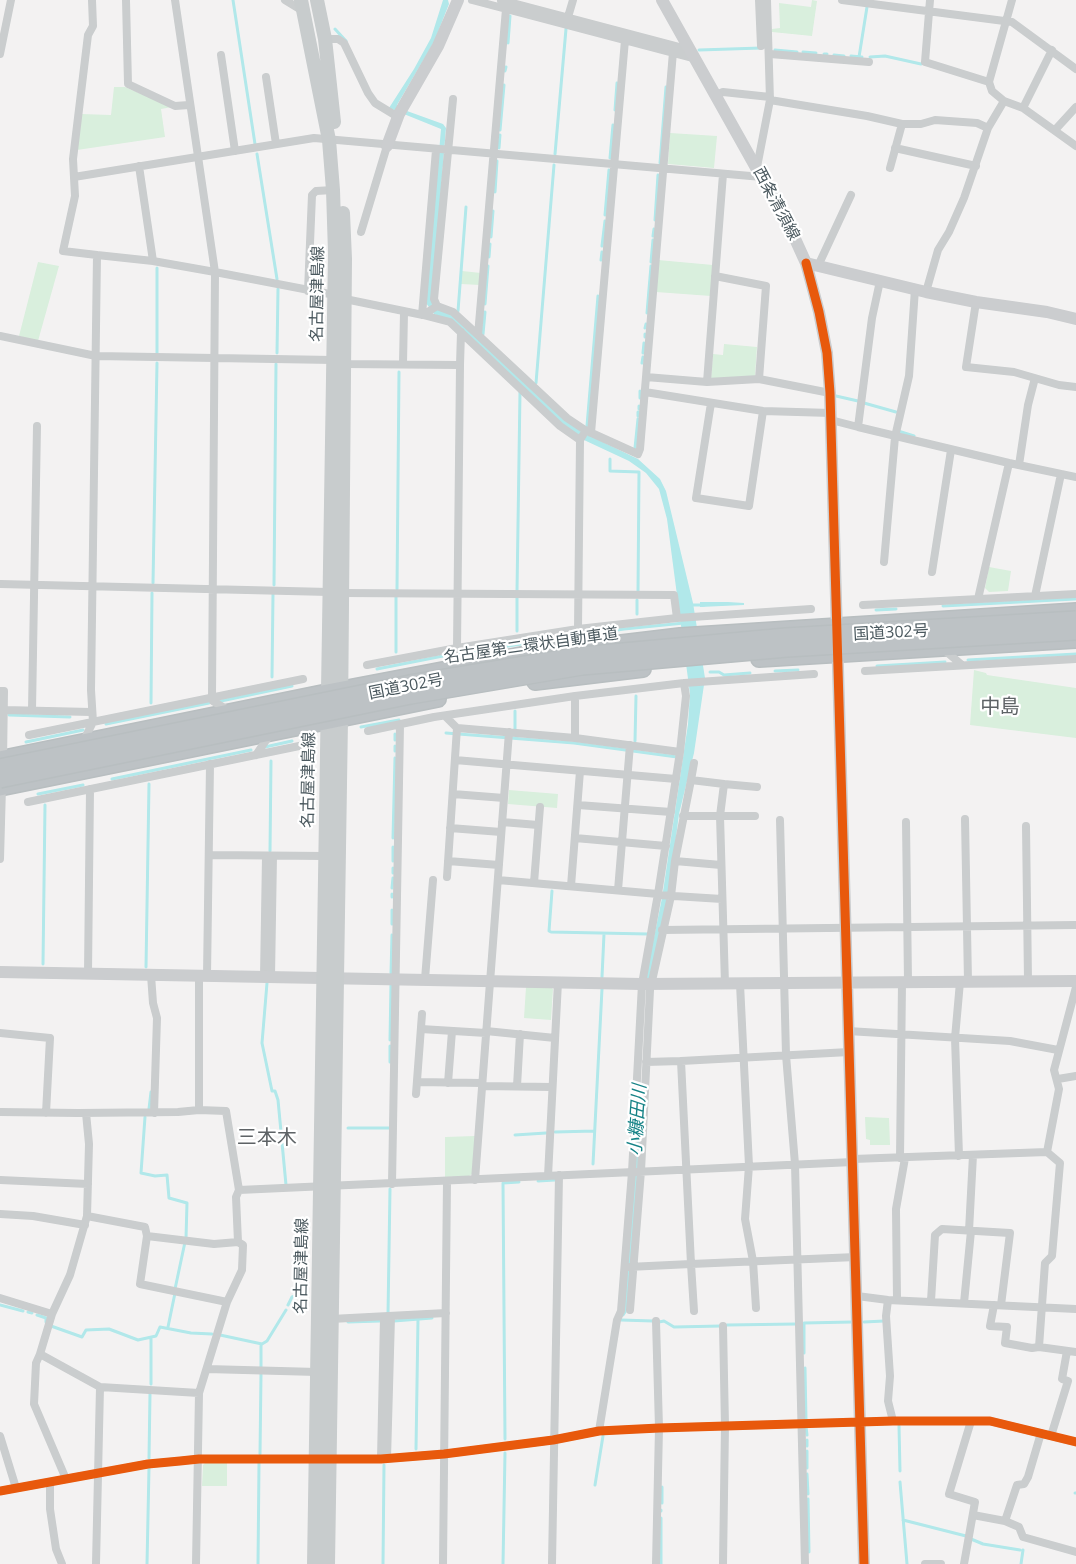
<!DOCTYPE html>
<html>
<head>
<meta charset="utf-8">
<style>
	body { margin:0 }
	canvas { display:block; background:#f3f2f2 }
</style>
</head>
<body>
<canvas width="1076" height="1564"></canvas>
<script>
const g = document.querySelector('canvas').getContext('2d');
g.lineJoin = 'round';
function fill(path, color) { g.fillStyle = color; g.fill(path, 'evenodd'); }
const poly = rows => new Path2D(rows.map(r => 'M' + r).join(''));
function strokePath(path, color, width, dash) { g.strokeStyle = color; g.lineWidth = width; g.lineCap = dash ? 'butt' : 'round'; g.setLineDash(dash || []); g.stroke(path); }
function write(font, color, halo, rows, align = 'center') {
  g.font = font + ' "Open Sans","Noto Sans JP",sans-serif'; g.lineWidth = 4.5; g.setLineDash([]); g.textBaseline = 'middle'; g.strokeStyle = halo; g.fillStyle = color; for (const [text, x, y, turn = 0] of rows) {
    g.save(); g.translate(x, y); g.rotate((+turn || 0) * Math.PI / 180); g.textAlign = isNaN(turn) ? turn : align; if (halo) g.strokeText(text, 0, 0); g.fillText(text, 0, 0); g.restore();
  }
}
fill(poly([
	[812,0,817,1,812,36,772,32,772,29,780,28,779,3,811,7],
	[114,87,125,87,172,107,161,109,165,137,77,150,81,114,111,115],
	[670,133,717,136,714,168,668,164],
	[658,260,713,265,711,296,656,292],
	[38,262,59,266,38,341,19,336],
	[462,271,481,273,480,285,461,284],
	[724,344,757,347,755,376,728,379,711,378,713,354,723,355],
	[989,567,1011,571,1008,591,989,592,985,588],
	[974,670,986,673,987,675,1076,688,1076,738,970,725],
	[509,790,558,794,557,808,508,804],
	[526,987,551,987,553,989,551,1020,524,1018],
	[865,1117,889,1118,890,1145,870,1145,870,1140,866,1139],
	[475,1136,472,1174,469,1176,445,1177,445,1137],
	[205,1463,227,1463,227,1486,202,1486,203,1465]
]), '#d9efdd');
fill(poly([
	[443,0,448,0,449,4,434,42,397,105,407,111,443,124,446,128,432,299,451,314,580,431,638,459,660,479,666,491,693,603,705,678,694,753,679,814,668,899,649,982,645,981,662,898,688,724,690,694,667,519,659,489,646,473,629,461,584,440,561,424,452,321,434,314,426,303,441,129,389,108,414,69,431,38],
	[700,602,728,602,744,603,744,605,700,607]
]), '#b1e8ea');
strokePath(poly([
	[233,0,255,144],
	[335,29,346,41],
	[508,43,510,16],
	[699,50,761,48],
	[775,50,797,52],
	[803,52,816,53],
	[824,54,827,54],
	[834,55,844,56],
	[851,56,862,57],
	[859,57,867,7],
	[870,57,885,56,921,64],
	[505,71,506,67],
	[615,110,617,83],
	[500,130,504,85],
	[499,148,500,135],
	[257,154,277,279],
	[555,154,566,29],
	[610,158,613,125],
	[660,163,666,87],
	[495,192,497,161],
	[605,215,609,170],
	[655,220,658,175],
	[653,236,654,229],
	[491,237,493,211],
	[602,246,605,221],
	[489,257,490,244],
	[601,260,602,252],
	[651,262,653,240],
	[485,304,488,266],
	[458,311,466,207],
	[647,313,651,266],
	[645,328,646,324],
	[483,334,485,312],
	[645,337,645,334],
	[157,353,157,268],
	[277,353,278,289],
	[643,353,644,343],
	[642,363,643,357],
	[536,383,554,165],
	[836,396,858,401],
	[640,398,640,391],
	[864,403,896,412],
	[639,409,639,406],
	[638,416,638,412],
	[587,426,598,296],
	[898,431,914,436],
	[635,448,638,419],
	[610,459,610,471,639,472,638,592],
	[153,583,157,363],
	[274,585,276,364],
	[397,589,399,372],
	[517,591,520,392],
	[517,597,517,631],
	[690,605,704,605],
	[943,606,1075,599],
	[876,610,896,609],
	[637,614,637,600],
	[396,652,396,597],
	[460,653,624,629,684,623],
	[968,660,1076,654],
	[877,666,945,662],
	[377,669,448,655],
	[775,671,798,670],
	[710,672,719,672,724,675,750,673],
	[272,677,273,594],
	[221,701,292,686],
	[151,703,152,593],
	[9,715,70,717],
	[106,724,209,703],
	[361,727,399,720],
	[515,729,515,711],
	[446,733,574,743,677,757],
	[395,740,395,734],
	[635,741,636,696],
	[26,742,83,730],
	[265,747,292,741],
	[395,751,395,746],
	[112,779,251,750],
	[38,794,83,785],
	[393,838,395,758],
	[270,851,271,761],
	[393,861,393,847],
	[393,873,393,868],
	[392,888,393,878],
	[552,891,549,931,551,932,648,934],
	[392,897,392,894],
	[392,924,392,910],
	[43,964,45,805],
	[146,967,149,784],
	[391,973,392,935],
	[602,977,604,934],
	[267,983,262,1043,272,1091,275,1091,278,1100,286,1185],
	[390,1040,391,984],
	[390,1062,390,1046],
	[149,1109,151,1092],
	[145,1117,141,1173,155,1176,167,1175,169,1198,187,1203,186,1238],
	[348,1128,389,1128],
	[555,1132,594,1131],
	[515,1135,546,1133],
	[593,1164,602,989],
	[538,1181,555,1180],
	[175,1289,185,1242],
	[0,1305,23,1311],
	[288,1305,292,1297,304,1293],
	[28,1312,32,1313],
	[388,1314,390,1189],
	[37,1315,46,1318,46,1322],
	[623,1315,625,1312,636,1182,639,1113],
	[621,1320,653,1321],
	[394,1321,432,1318],
	[348,1322,380,1321],
	[659,1322,664,1321,674,1327,721,1326],
	[864,1322,884,1321],
	[727,1325,796,1324],
	[51,1326,82,1337,86,1330,109,1329,138,1340,156,1336,160,1327,191,1333,212,1334],
	[168,1327,175,1293],
	[220,1335,262,1344,267,1341,286,1310],
	[804,1353,804,1323,852,1322],
	[261,1367,261,1345],
	[805,1368,806,1420],
	[151,1384,151,1339],
	[899,1426,900,1471],
	[806,1427,807,1435],
	[505,1439,503,1183,519,1182],
	[807,1440,807,1446],
	[416,1449,418,1319],
	[807,1451,807,1468],
	[260,1454,261,1374],
	[149,1458,150,1394],
	[807,1474,808,1494],
	[900,1482,907,1564],
	[595,1485,603,1436],
	[1075,1493,1076,1493],
	[808,1499,809,1552],
	[662,1503,662,1487],
	[661,1511,661,1510],
	[903,1520,966,1536],
	[971,1539,983,1544,1020,1550],
	[147,1564,149,1468],
	[258,1564,259,1463],
	[383,1564,384,1465],
	[503,1564,505,1453],
	[661,1564,661,1518],
	[1021,1564,1023,1550]
]), '#b1e8ea', 3);
const highway = poly([
	[759,659,1076,640],
	[535,682,643,669],
	[0,759,327,692,521,655,680,636,1076,611],
	[0,788,438,699]
]);
strokePath(highway, '#b8bec0', 18);
strokePath(poly([
	[92,0,93,26,88,35,73,159,75,196,63,251,97,255],
	[126,0,128,84,175,106,189,105],
	[175,0,215,272,212,697,213,701,229,711],
	[285,0,303,11],
	[472,0,696,59],
	[501,0,691,50],
	[759,0,761,46],
	[842,0,1012,22,1076,69],
	[930,0,925,62,989,82],
	[1012,0,989,82,992,91,1004,101,1023,108,1076,146],
	[506,9,478,335,567,418,585,430,638,454,640,449,673,52],
	[568,17,573,0],
	[325,39,338,39,344,43,368,93,375,103,398,117],
	[0,54,11,0],
	[770,54,869,62],
	[221,55,235,151],
	[266,77,276,144],
	[716,95,723,92,770,97],
	[770,100,867,116,902,124,921,124,935,120,977,123,988,128],
	[1023,108,1052,50],
	[1055,130,1076,107],
	[895,148,976,166],
	[139,166,153,261],
	[757,167,770,100,767,0],
	[890,168,902,124],
	[74,177,314,138,762,177],
	[361,232,387,146],
	[818,266,851,195],
	[715,276,766,286,759,379],
	[880,281,872,318,858,427,1009,463,1076,477],
	[308,291,312,195,316,191,333,190],
	[926,292,938,250,949,232,964,198,988,128,1004,101],
	[345,299,423,315,437,306],
	[976,302,966,367,1014,372,1059,385,1076,387],
	[437,306,434,299,453,99],
	[437,306,453,312,478,335],
	[422,315,436,150],
	[423,315,450,322,560,426,580,440],
	[0,336,96,356,333,360,344,364,460,365,457,648,446,668],
	[403,364,404,312],
	[460,365,461,332],
	[646,377,707,382,759,379,830,393],
	[707,382,723,174],
	[645,392,763,411,831,413],
	[711,403,696,498,749,506,763,411],
	[831,420,858,427],
	[591,433,625,40],
	[1019,465,1028,405,1035,378],
	[884,562,895,437,909,376,915,289],
	[932,572,951,450],
	[0,584,329,592],
	[342,593,674,595,677,618],
	[1035,596,1061,474],
	[978,599,1009,463],
	[863,605,1076,594],
	[578,629,580,440,583,435],
	[942,648,962,665],
	[367,665,457,648,578,629,677,618,811,609],
	[865,671,1076,659],
	[0,691,4,691,3,762],
	[4,710,91,712],
	[32,710,37,426],
	[446,717,457,728,575,738,680,752],
	[368,731,434,717,575,696,684,683,814,674],
	[29,735,303,679],
	[575,738,575,696],
	[83,742,93,722,91,690,97,255,153,261,215,272,335,295],
	[256,755,271,733],
	[455,760,676,779],
	[691,780,694,763],
	[453,794,504,798],
	[28,802,304,745],
	[578,805,671,812],
	[683,816,755,816],
	[965,819,968,982],
	[780,820,786,1055,795,1164,805,1564],
	[502,822,538,825],
	[906,822,908,982],
	[1026,826,1028,981],
	[450,828,501,832],
	[575,838,666,846],
	[209,855,325,856],
	[0,859,2,787],
	[448,861,499,865],
	[675,861,721,865],
	[447,877,457,728],
	[498,880,658,894],
	[534,883,540,807],
	[571,886,580,771],
	[618,890,630,745],
	[658,895,722,899],
	[662,930,1076,925],
	[88,973,90,789],
	[151,975,153,1003,157,1018,154,1113],
	[199,975,199,1110],
	[207,976,210,764],
	[264,977,266,856],
	[271,977,273,856],
	[425,979,433,880],
	[725,984,720,816,724,784,757,787],
	[740,984,749,1166,745,1219,753,1261,756,1308],
	[421,1029,486,1033],
	[486,1031,555,1038],
	[848,1031,1010,1041,1058,1050],
	[0,1033,50,1038,46,1113],
	[849,1052,681,1061,691,1264,856,1257],
	[646,1062,681,1061],
	[1058,1079,1076,1076],
	[417,1082,482,1083],
	[448,1083,452,1031],
	[482,1086,552,1087],
	[517,1086,520,1034],
	[416,1094,422,1014],
	[0,1112,78,1113,178,1112,199,1110,226,1111,239,1190,236,1197,238,1242,243,1245,242,1270,227,1302,199,1393,196,1564],
	[86,1113,89,1144,87,1216,70,1275,52,1314,40,1354,100,1387,199,1393],
	[1047,1152,1060,1163,1052,1256,1045,1263,1039,1347,1076,1352],
	[959,1156,955,1038,960,982],
	[900,1158,902,982],
	[853,1159,1047,1152,1059,1089,1054,1070,1076,987],
	[548,1176,558,982],
	[0,1180,88,1184],
	[475,1180,509,732],
	[392,1184,400,725],
	[239,1190,853,1162],
	[0,1214,33,1216,85,1225],
	[87,1216,145,1227,147,1236,140,1284,227,1302],
	[969,1231,973,1155],
	[147,1236,214,1244,238,1242],
	[628,1267,691,1264,694,1311],
	[857,1296,888,1300,1076,1309],
	[0,1298,52,1314],
	[888,1300,886,1316,890,1376,888,1401,893,1421],
	[897,1300,896,1209,905,1158],
	[931,1301,935,1235,942,1229,1010,1233,1001,1305],
	[964,1303,971,1231],
	[994,1305,990,1326,1007,1327,1005,1343,1032,1348,1039,1347],
	[630,1310,641,1171,650,990,671,896,675,861,691,780,724,784],
	[331,1319,446,1313],
	[656,1321,659,1428,656,1564],
	[723,1326,725,1426,723,1564],
	[40,1354,36,1363,34,1404,66,1479],
	[207,1369,317,1372],
	[599,1431,617,1320,621,1311,632,1172,642,984,658,894,680,752,686,696,684,683],
	[0,1436,16,1488],
	[1051,1436,1068,1381,1062,1379,1067,1351],
	[381,1459,384,1317],
	[387,1459,391,1317],
	[50,1482,50,1509,56,1549,62,1564],
	[0,1491,148,1464,180,1461,199,1459,381,1459,444,1454,553,1440,599,1431,659,1428,893,1421,990,1421,1076,1442],
	[973,1515,1005,1521,1019,1527,1023,1537,1076,1552],
	[1005,1521,1017,1485,1024,1484,1028,1477,1041,1433],
	[96,1564,100,1387],
	[443,1564,447,1181],
	[552,1564,559,1175],
	[925,1564,941,1564],
	[964,1564,975,1502,949,1494,971,1421]
]), '#cacdce', 8);
strokePath(poly([
	[662,0,791,230,806,263,819,312,827,353,830,393,864,1564],
	[387,146,399,114,438,46,458,0],
	[806,263,926,292,976,302,1047,312,1076,319],
	[0,972,642,984,1076,981]
]), '#cbcdcf', 12);
strokePath(poly([
	[301,0,329,140,333,190,335,253,314,1564],
	[317,0,325,39,334,122],
	[328,1564,341,719,345,259,343,213]
]), '#c8cccd', 14);
strokePath(highway, '#bdc2c5', 15);
const highwayBridge = poly([
	[0,767,410,683,580,655,786,636,1076,619],
	[0,780,411,696,582,667,787,649,1076,632]
]);
strokePath(highwayBridge, '#b8bec0', 18, []);
strokePath(highwayBridge, '#bdc2c5', 15);
strokePath(poly([
	[806,263,819,312,827,353,830,393,864,1564],
	[0,1491,148,1464,180,1461,199,1459,381,1459,444,1454,553,1440,599,1431,659,1428,893,1421,990,1421,1076,1442]
]), '#e8590c', 9);
write('16px', '#4a585e', '#fff', [
	["西条清須線",776,204,62],
	["名古屋津島線",318,294,-89],
	["国道302号",891,633,-3],
	["名古屋第二環状自動車道",531,646,-8],
	["国道302号",406,687,-11],
	["名古屋津島線",309,780,-89],
	["名古屋津島線",302,1266,-89]
]);
write('italic 18px', '#168387', '#fff', [
	["小糠田川",638,1120,-86]
]);
write('20px', '#5e6366', '#fff', [
	["中島",1000,707],
	["三本木",267,1138]
]);
</script>
</body>
</html>
